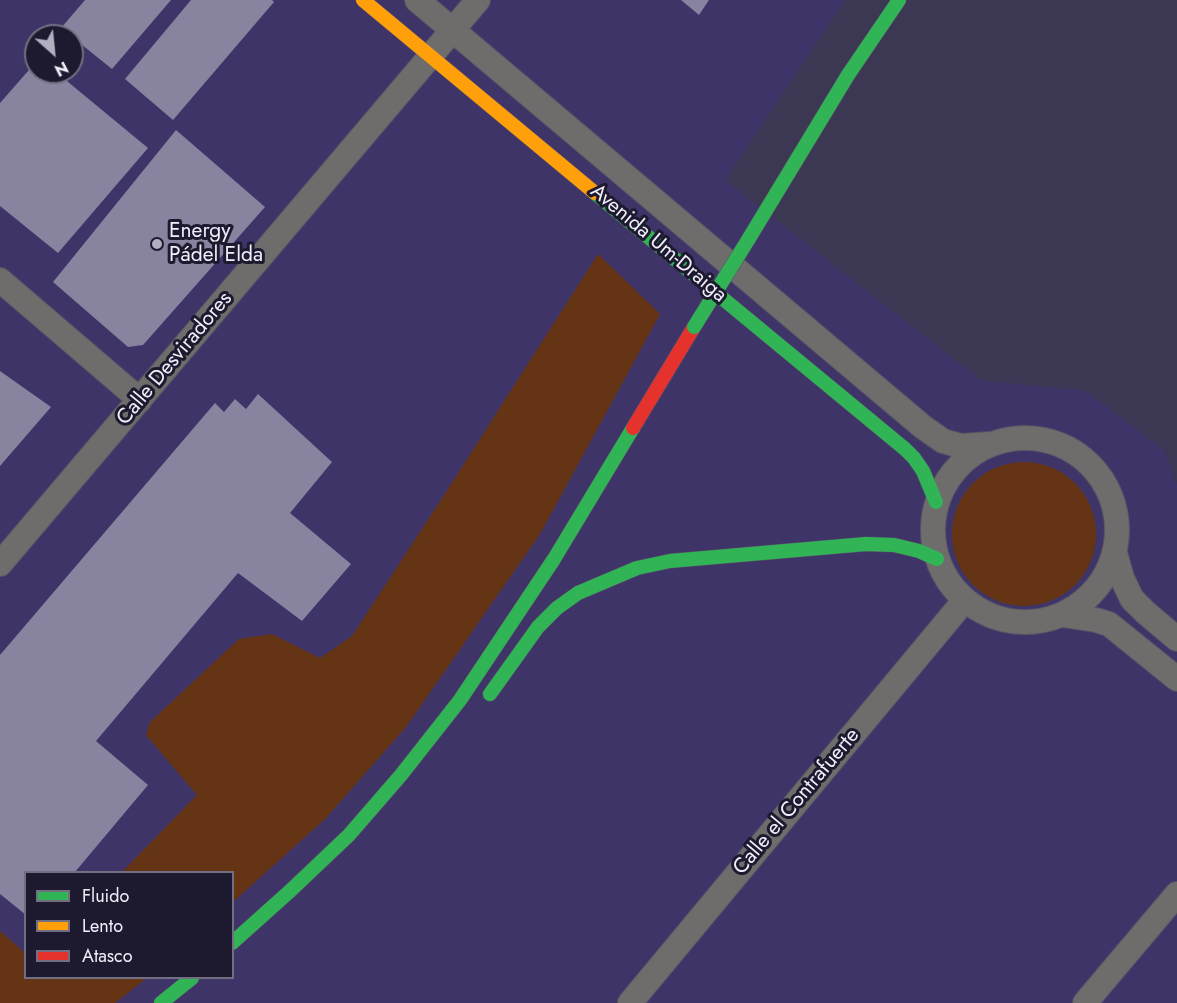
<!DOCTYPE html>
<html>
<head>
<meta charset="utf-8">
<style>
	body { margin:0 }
	#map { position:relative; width:1177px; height:1003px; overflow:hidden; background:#3c3752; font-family:Jost,sans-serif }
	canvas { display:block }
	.legend { position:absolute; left:24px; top:871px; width:210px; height:108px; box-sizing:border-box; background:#1d1a2f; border:2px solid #716f81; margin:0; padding:8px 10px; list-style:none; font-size:18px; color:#f0eefb }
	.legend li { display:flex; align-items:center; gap:12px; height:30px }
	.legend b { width:30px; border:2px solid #716f81 }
	.north { position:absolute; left:24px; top:24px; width:60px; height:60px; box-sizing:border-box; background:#1d1a2f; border:2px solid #716f81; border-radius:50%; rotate:153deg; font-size:16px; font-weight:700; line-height:24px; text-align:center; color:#f0eefb }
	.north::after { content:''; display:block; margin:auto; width:21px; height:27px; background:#b1aec0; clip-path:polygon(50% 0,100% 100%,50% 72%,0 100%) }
</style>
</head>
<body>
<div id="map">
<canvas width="1177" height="1003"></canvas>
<ul class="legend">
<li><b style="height:8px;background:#30b455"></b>Fluido</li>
<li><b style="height:8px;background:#ff9f0a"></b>Lento</li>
<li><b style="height:8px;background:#e5322d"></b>Atasco</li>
</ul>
<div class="north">N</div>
</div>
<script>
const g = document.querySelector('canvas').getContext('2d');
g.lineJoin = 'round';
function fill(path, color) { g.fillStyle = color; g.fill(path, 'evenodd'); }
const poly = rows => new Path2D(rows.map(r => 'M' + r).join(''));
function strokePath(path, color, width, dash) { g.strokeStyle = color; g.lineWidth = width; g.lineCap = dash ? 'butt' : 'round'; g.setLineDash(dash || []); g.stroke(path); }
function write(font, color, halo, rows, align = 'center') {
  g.font = font + ' Jost,sans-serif'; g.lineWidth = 6; g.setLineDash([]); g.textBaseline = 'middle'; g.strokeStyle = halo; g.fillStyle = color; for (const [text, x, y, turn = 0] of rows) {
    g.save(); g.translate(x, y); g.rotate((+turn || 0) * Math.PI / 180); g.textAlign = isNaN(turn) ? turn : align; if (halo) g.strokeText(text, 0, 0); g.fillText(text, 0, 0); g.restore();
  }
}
fill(poly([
	[0,0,845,0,725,180,982,381,1086,391,1164,450,1177,485,1177,1003,0,1003],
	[36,36,72,36,72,72,36,72],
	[26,872,232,872,232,978,26,978]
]), '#3f3468');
fill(poly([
	[598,254,660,314,540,534,406,727,325,819,233,902,232,872,122,872,197,795,146,735,150,722,239,639,272,634,320,658,352,636,448,489],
	'952 534a72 72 0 1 1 144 0a72 72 0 1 1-144 0Z',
	[0,931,25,953,26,978,147,978,115,1003,0,1003]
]), '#653414');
fill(poly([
	[85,0,171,0,112,69,61,28],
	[191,0,272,0,274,2,173,120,125,79],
	[681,0,709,0,699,15],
	[36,62,36,72,56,72,148,148,58,253,0,206,0,103],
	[176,130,265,207,143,345,128,347,53,282],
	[0,371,51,407,0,466],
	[258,394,332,462,290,513,351,564,302,621,238,573,96,741,148,785,75,872,26,872,26,915,0,894,0,655,215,403,224,412,235,399,246,409]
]), '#88839e');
const street = poly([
	[417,0,923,427,943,441,961,446,990,444],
	[0,280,140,400],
	'933 530a92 92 0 1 1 184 0a92 92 0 1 1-184 0Z',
	[1115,553,1122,578,1132,599,1145,612,1177,639],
	[0,564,478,0],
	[1063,615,1096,620,1109,624,1177,679],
	[630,1003,964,601],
	[1085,1003,1177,894]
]);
const fast = poly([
	[595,193,905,449,914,458,923,471,936,502],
	[748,240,848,75,899,0],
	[490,694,538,627,557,608,578,593,637,568,670,561,866,544,894,545,919,551,937,559],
	[232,943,290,891,349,835,401,775,460,700,554,559,633,428],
	[161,1003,192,978]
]);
const slow = poly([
	[363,0,595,193]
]);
const jam = poly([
	[633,428,694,327]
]);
strokePath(street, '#575367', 26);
strokePath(fast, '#575367', 15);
strokePath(slow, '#575367', 15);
strokePath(jam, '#575367', 15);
strokePath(street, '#6e6d6b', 24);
strokePath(fast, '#30b455', 14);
strokePath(slow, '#ff9f0a', 14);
strokePath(jam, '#e5322d', 14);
const fastBridge = poly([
	[694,327,748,240]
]);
strokePath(fastBridge, '#575367', 15, []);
strokePath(fastBridge, '#30b455', 14);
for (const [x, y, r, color] of [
	[157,244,6,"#b1aec0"]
]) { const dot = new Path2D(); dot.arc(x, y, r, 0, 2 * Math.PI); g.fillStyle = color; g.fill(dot); strokePath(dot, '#1d1a2f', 2); }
write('21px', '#f0eefb', '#1d1a2f', [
	["Energy",169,232],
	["Pádel Elda",169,256]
], 'left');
write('21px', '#f0eefb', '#1d1a2f', [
	["Avenida Um-Draiga",658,244,40],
	["Calle Desviradores",175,359,-50],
	["Calle el Contrafuerte",797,802,-50]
]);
</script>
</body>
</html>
